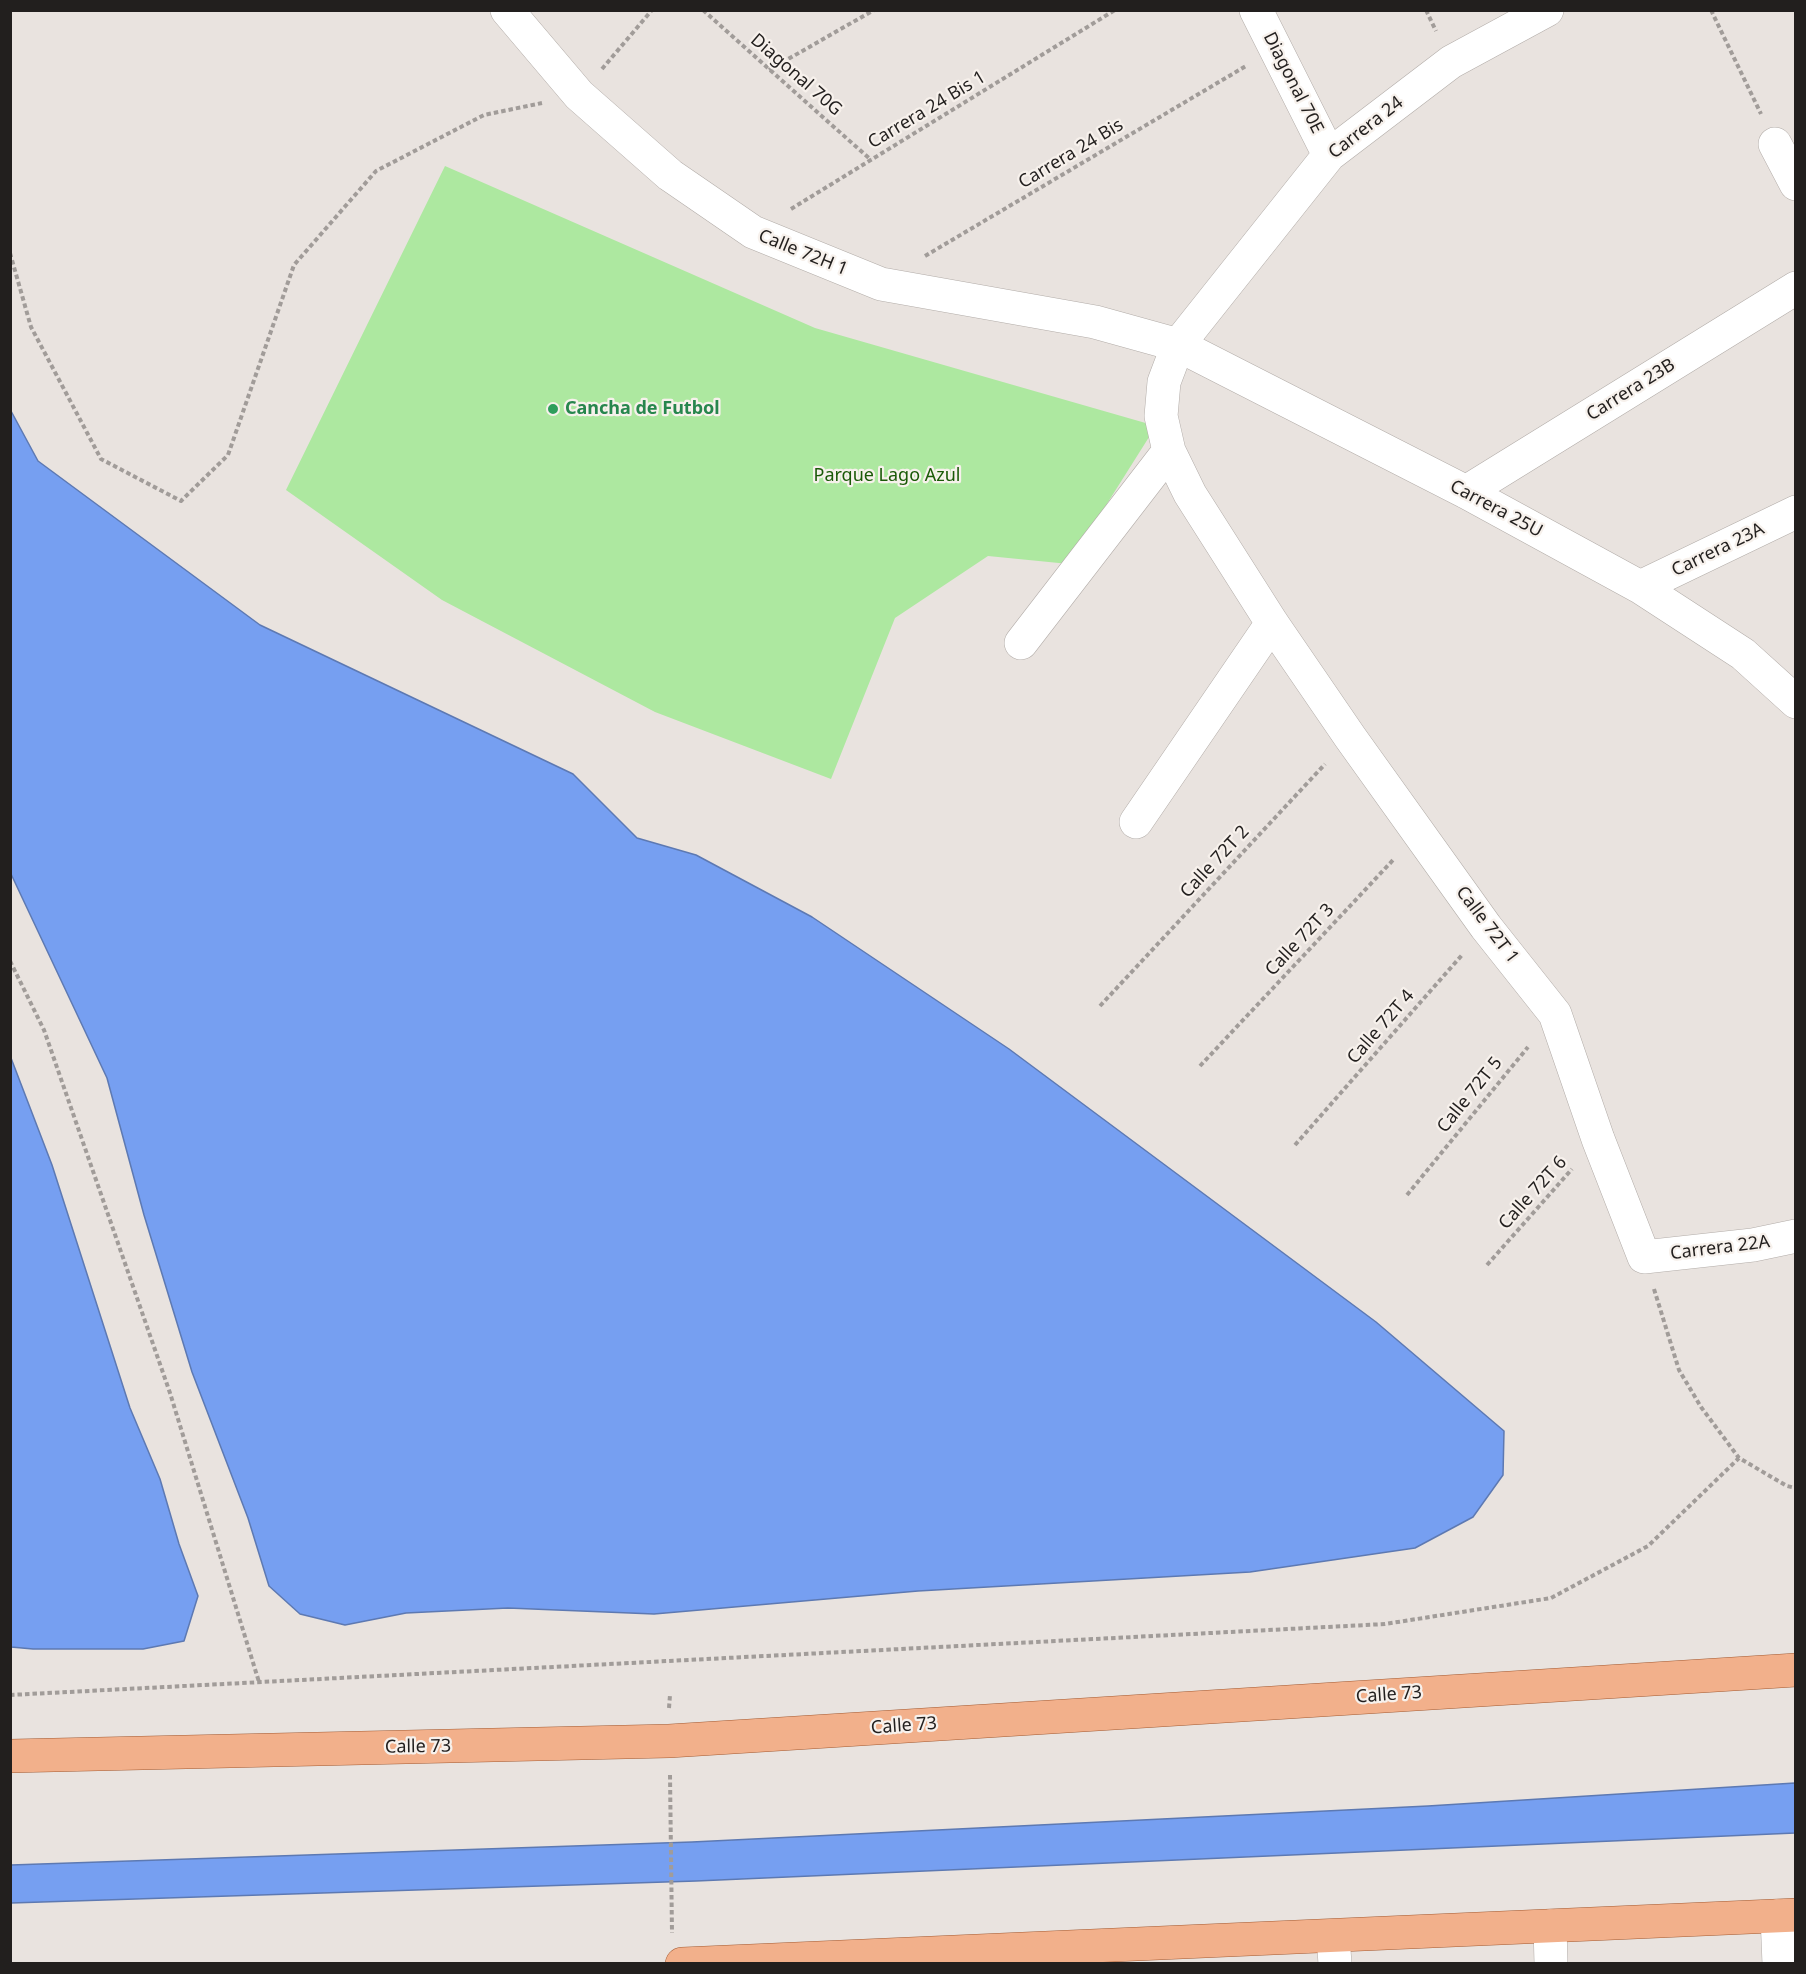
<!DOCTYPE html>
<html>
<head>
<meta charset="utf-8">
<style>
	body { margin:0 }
	#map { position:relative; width:1806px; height:1974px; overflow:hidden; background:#e9e3df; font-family:"Noto Sans",sans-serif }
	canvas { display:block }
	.frame { position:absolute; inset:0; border:12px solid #221f1e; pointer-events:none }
</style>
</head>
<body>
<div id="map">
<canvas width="1806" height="1974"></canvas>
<div class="frame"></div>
</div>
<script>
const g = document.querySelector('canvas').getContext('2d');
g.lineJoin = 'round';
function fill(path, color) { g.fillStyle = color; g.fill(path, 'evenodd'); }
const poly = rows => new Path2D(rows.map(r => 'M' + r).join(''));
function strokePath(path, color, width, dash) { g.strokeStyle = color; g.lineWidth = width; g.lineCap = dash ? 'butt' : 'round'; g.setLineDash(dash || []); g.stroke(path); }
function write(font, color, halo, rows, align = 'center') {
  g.font = font + ' "Noto Sans",sans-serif'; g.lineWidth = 4.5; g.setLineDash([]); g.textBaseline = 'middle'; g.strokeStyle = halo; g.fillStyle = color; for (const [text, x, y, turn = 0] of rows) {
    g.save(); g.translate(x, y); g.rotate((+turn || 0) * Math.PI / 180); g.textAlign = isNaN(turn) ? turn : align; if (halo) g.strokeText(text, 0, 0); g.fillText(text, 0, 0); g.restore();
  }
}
fill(poly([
	[445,166,815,328,1156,426,1069,564,988,556,895,618,831,779,655,712,442,600,286,490]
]), '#ade8a0');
const water = poly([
	[11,411,38,461,260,625,573,774,637,838,696,855,812,917,1009,1049,1376,1322,1504,1431,1503,1475,1473,1517,1415,1548,1250,1572,918,1591,654,1614,508,1608,406,1613,345,1625,300,1614,269,1586,248,1518,192,1372,144,1215,107,1078,11,874,11,411],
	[11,1058,52,1165,130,1408,160,1479,179,1544,198,1596,184,1641,143,1649,33,1649,11,1647,11,1058],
	[1795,1783,1795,1833,696,1881,11,1903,11,1865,692,1842,1428,1806,1795,1783]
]);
fill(water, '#769ff1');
strokePath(water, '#5d79b2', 1.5);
const minor = poly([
	[507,10,579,95,670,175,753,232,881,284,1095,322,1178,345,1466,492,1640,587,1743,654,1796,702],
	[1256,10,1329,155],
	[1547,10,1451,62,1329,155,1178,345,1164,382,1161,416,1169,451,1190,494,1272,623,1350,737,1486,927,1555,1014,1598,1139,1644,1257,1753,1245,1796,1236],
	[1775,144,1796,184],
	[1466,492,1796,288],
	[1640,587,1796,512],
	[1021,643,1169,451],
	[1136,822,1272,623],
	[1777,1916,1779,1964],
	[1550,1926,1551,1964],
	[1333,1936,1335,1964]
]);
const major = poly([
	[10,1756,669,1741,1796,1670],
	[682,1964,1796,1915]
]);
strokePath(minor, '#b2aca8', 34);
strokePath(major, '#a35b33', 34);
strokePath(poly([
	[703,10,871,160],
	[1426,10,1436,31],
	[1711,10,1761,114],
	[602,69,652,10],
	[769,70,874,10],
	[791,209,1115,10],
	[10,253,31,327,101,459,181,501,228,455,294,265,376,171,484,115,542,103],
	[925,256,1246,66],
	[10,961,44,1030,170,1393,259,1682],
	[1100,1006,1325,764],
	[1200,1066,1394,859],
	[1295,1145,1462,955],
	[1407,1195,1528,1047],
	[1487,1265,1572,1169],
	[1654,1289,1679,1370,1701,1407,1739,1458,1787,1486,1796,1488],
	[10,1695,1385,1624,1551,1598,1648,1546,1739,1458],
	[669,1708,670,1695],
	[670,1775,672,1933]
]), '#a19c99', 4, [4.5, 3]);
strokePath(minor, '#fff', 33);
strokePath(major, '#f2b08b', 33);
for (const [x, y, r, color] of [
	[553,409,6,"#2e9e5b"]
]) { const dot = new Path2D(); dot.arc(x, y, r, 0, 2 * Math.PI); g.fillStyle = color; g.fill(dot); strokePath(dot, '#f7f1ec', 2); }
write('18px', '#221f1e', '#f7f1ec', [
	["Diagonal 70G",796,75,41],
	["Diagonal 70E",1293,83,63],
	["Carrera 24 Bis 1",927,110,-31],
	["Carrera 24",1366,128,-38],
	["Carrera 24 Bis",1071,154,-31],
	["Calle 72H 1",803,253,22],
	["Carrera 23B",1631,390,-32],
	["Carrera 25U",1496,509,28],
	["Carrera 23A",1718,550,-26],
	["Calle 72T 2",1215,862,-47],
	["Calle 72T 1",1487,925,53],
	["Calle 72T 3",1300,940,-47],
	["Calle 72T 4",1381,1027,-49],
	["Calle 72T 5",1470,1095,-51],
	["Calle 72T 6",1533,1193,-48],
	["Carrera 22A",1720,1248,-7],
	["Calle 73",1389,1695,-4],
	["Calle 73",904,1726,-4],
	["Calle 73",418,1747,-1]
]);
write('bold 18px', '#27864d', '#f7f1ec', [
	["Cancha de Futbol",565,409]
], 'left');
write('18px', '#1a5a07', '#f7f1ec', [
	["Parque Lago Azul",887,476]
]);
</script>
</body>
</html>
